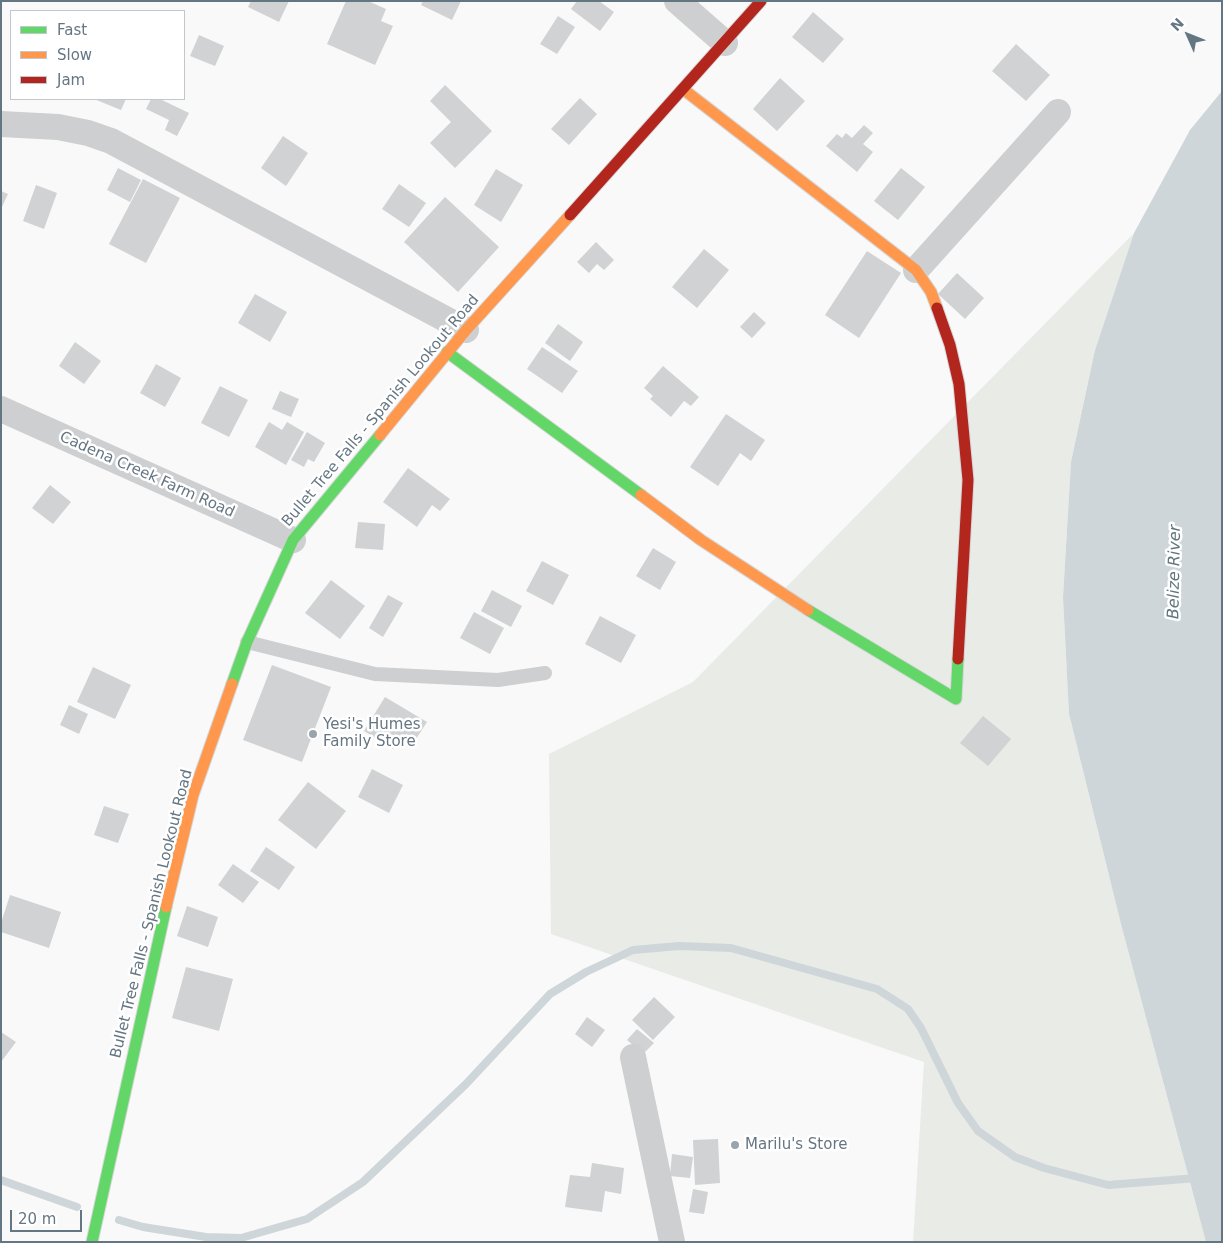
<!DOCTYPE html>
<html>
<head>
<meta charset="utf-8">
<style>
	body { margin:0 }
	#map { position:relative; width:1223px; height:1243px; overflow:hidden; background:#f9f9f9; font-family:"DejaVu Sans",sans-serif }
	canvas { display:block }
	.frame { position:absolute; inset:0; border:2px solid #657683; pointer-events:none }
	.legend { position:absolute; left:10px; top:10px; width:175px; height:90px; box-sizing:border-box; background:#fff; border:1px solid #c1c8cd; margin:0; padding:6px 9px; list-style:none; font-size:15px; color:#657683 }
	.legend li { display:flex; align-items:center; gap:10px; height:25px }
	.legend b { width:25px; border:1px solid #c1c8cd }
	.north { position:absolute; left:1163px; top:10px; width:50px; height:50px; -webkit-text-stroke:4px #fff; paint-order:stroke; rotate:314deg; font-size:14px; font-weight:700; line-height:20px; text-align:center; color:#657683 }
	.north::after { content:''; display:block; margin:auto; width:18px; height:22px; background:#657683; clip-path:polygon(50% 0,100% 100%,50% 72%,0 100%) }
	.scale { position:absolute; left:10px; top:1210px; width:72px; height:22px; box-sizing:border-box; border:2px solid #657683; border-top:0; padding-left:6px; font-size:15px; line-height:18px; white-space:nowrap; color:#657683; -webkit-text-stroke:4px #fff; paint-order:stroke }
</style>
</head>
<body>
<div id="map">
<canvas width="1223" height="1243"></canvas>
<div class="frame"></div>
<ul class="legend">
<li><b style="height:6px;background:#63d668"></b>Fast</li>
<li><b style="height:6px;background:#ff974d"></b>Slow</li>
<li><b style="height:6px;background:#b3261e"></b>Jam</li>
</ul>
<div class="north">N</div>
<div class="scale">20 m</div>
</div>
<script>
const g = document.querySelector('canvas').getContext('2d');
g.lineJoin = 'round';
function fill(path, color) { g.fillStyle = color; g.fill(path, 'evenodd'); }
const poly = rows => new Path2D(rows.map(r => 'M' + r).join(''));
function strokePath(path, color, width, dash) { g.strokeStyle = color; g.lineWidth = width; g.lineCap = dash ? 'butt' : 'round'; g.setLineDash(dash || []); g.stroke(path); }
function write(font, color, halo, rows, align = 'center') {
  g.font = font + ' "DejaVu Sans",sans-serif'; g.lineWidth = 5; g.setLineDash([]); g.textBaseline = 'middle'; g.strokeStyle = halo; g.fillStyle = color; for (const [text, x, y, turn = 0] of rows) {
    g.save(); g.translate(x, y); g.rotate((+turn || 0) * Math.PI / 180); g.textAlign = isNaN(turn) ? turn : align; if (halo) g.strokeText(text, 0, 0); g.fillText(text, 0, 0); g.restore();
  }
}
fill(poly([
	[1134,233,1095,350,1071,462,1063,597,1069,714,1122,928,1206,1242,913,1242,924,1062,551,934,549,754,693,682]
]), '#e8ebe6');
fill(poly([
	[1222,91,1222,1242,1206,1242,1122,928,1069,714,1063,597,1071,462,1095,350,1134,233,1190,130]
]), '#ced6d9');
strokePath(poly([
	[1,1180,77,1207],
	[119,1220,143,1227,206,1237,241,1238,307,1219,363,1182,466,1084,550,994,586,972,633,950,679,946,731,948,877,989,908,1009,921,1028,958,1103,978,1131,1015,1157,1044,1168,1108,1185,1197,1178]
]), '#ced6d9', 8);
fill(poly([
	[251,1,289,1,279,22,248,7],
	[346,1,368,1,386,9,381,21,393,26,375,65,327,44],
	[423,1,461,1,452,20,421,5],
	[577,1,599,1,614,12,600,31,571,9],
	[813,12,844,39,823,63,792,37],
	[558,16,575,27,557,54,540,44],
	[199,35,224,46,215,66,190,56],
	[1016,44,1050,75,1026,101,992,71],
	[780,78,805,101,777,131,753,109],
	[445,85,492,131,455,168,430,143,451,122,430,101],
	[580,98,597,114,569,145,551,129],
	[94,99,126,99,121,110],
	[151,99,160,99,189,113,177,136,165,130,169,120,146,109],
	[864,125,873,133,863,144,873,152,857,172,826,146,837,134,842,138,846,133,852,138],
	[283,136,308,153,286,186,261,168],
	[118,168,141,180,130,202,107,190],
	[901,168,925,187,898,220,874,201],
	[496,169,523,185,501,222,474,205],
	[143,179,180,198,146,263,109,244],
	[399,184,426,203,409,227,382,209],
	[36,185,57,193,44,229,23,221],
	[1,191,8,194,1,209],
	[445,197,499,247,458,292,404,242],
	[596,242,614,260,604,270,597,264,589,273,577,262],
	[704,249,729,270,697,308,672,287],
	[867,251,901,273,859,338,825,315],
	[957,273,984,298,965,319,938,294],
	[255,294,287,312,270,342,238,323],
	[754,312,766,323,752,338,740,327],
	[558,324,583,342,570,361,545,343],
	[75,342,101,361,84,384,59,366],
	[542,347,578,371,562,393,527,369],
	[156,364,181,378,165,407,140,393],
	[663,366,699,397,691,406,684,401,671,417,650,399,653,396,644,388],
	[220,386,248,400,229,437,201,423],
	[280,391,299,399,291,417,272,409],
	[726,414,765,440,751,461,740,453,718,486,690,467],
	[269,422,282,430,287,422,304,432,286,465,255,447],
	[307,432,325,443,314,462,308,459,304,467,291,460],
	[408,468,450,499,440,511,432,505,417,527,383,502],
	[50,485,71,502,53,524,32,508],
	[358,522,385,524,383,550,355,548],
	[653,548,676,562,660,590,636,576],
	[542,561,569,575,553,605,526,591],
	[331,580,365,606,340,639,305,613],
	[492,590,522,606,511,627,481,611],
	[388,595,403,603,383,637,369,628],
	[474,612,504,628,490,654,460,638],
	[600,616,636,635,621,663,585,644],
	[272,665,331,687,302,762,243,740],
	[93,667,131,685,115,719,77,702],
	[385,697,427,722,414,742,402,734,393,749,364,731],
	[69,705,88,714,79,734,60,725],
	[983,716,1011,739,988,766,960,743],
	[372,769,403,785,389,813,358,797],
	[308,782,346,811,316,849,278,820],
	[104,806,129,814,118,843,94,835],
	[266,847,295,867,279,890,250,871],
	[233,864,259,882,243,903,218,885],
	[10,895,61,912,49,948,1,932,1,923],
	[187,906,218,917,208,947,177,936],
	[186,967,233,979,219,1031,172,1018],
	[654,997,675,1017,653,1040,632,1020],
	[587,1017,605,1030,592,1047,575,1034],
	[637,1029,654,1043,643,1054,627,1040],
	[1,1032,16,1042,1,1062],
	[718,1139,720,1183,695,1185,693,1140],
	[672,1154,693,1157,690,1178,670,1176],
	[592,1163,624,1168,621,1194,605,1191,602,1212,565,1207,570,1175,590,1177],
	[693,1189,708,1192,704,1214,689,1212]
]), '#d0d2d3');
const fast = poly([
	[447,352,641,495],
	[808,610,956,699,958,659],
	[232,684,247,642,293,540,380,435],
	[92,1242,166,907]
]);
const slow = poly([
	[683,89,916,270,931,292,937,308],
	[380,435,466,330,570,215],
	[641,495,701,540,808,610],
	[166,907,193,795,232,684]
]);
const jam = poly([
	[570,215,761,1],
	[937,308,950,345,959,384,968,480,958,659]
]);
strokePath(fast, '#d5d6d7', 13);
strokePath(slow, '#d5d6d7', 13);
strokePath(jam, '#d5d6d7', 13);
strokePath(poly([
	[247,642,375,674,498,680,545,673]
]), '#cecfd0', 14);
strokePath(poly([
	[677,1,725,43],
	[1,124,58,127,88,133,111,141,466,330],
	[916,270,1058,112],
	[1,409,293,540],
	[633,1057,672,1242]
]), '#cecfd0', 26);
strokePath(fast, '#63d668', 11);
strokePath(slow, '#ff974d', 11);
strokePath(jam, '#b3261e', 11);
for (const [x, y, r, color] of [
	[313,734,5,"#99a4ac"],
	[735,1145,5,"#99a4ac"]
]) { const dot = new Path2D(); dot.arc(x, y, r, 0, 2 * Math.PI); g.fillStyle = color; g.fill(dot); strokePath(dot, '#fff', 2); }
write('15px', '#657683', '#fff', [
	["Bullet Tree Falls - Spanish Lookout Road",381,411,-50],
	["Cadena Creek Farm Road",147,475,24],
	["Bullet Tree Falls - Spanish Lookout Road",152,914,-76]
]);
write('15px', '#657683', '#fff', [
	["Yesi's Humes",323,725],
	["Family Store",323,742],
	["Marilu's Store",745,1145]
], 'left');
write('italic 16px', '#60757c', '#fff', [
	["Belize River",1175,572,-89]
]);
</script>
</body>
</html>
